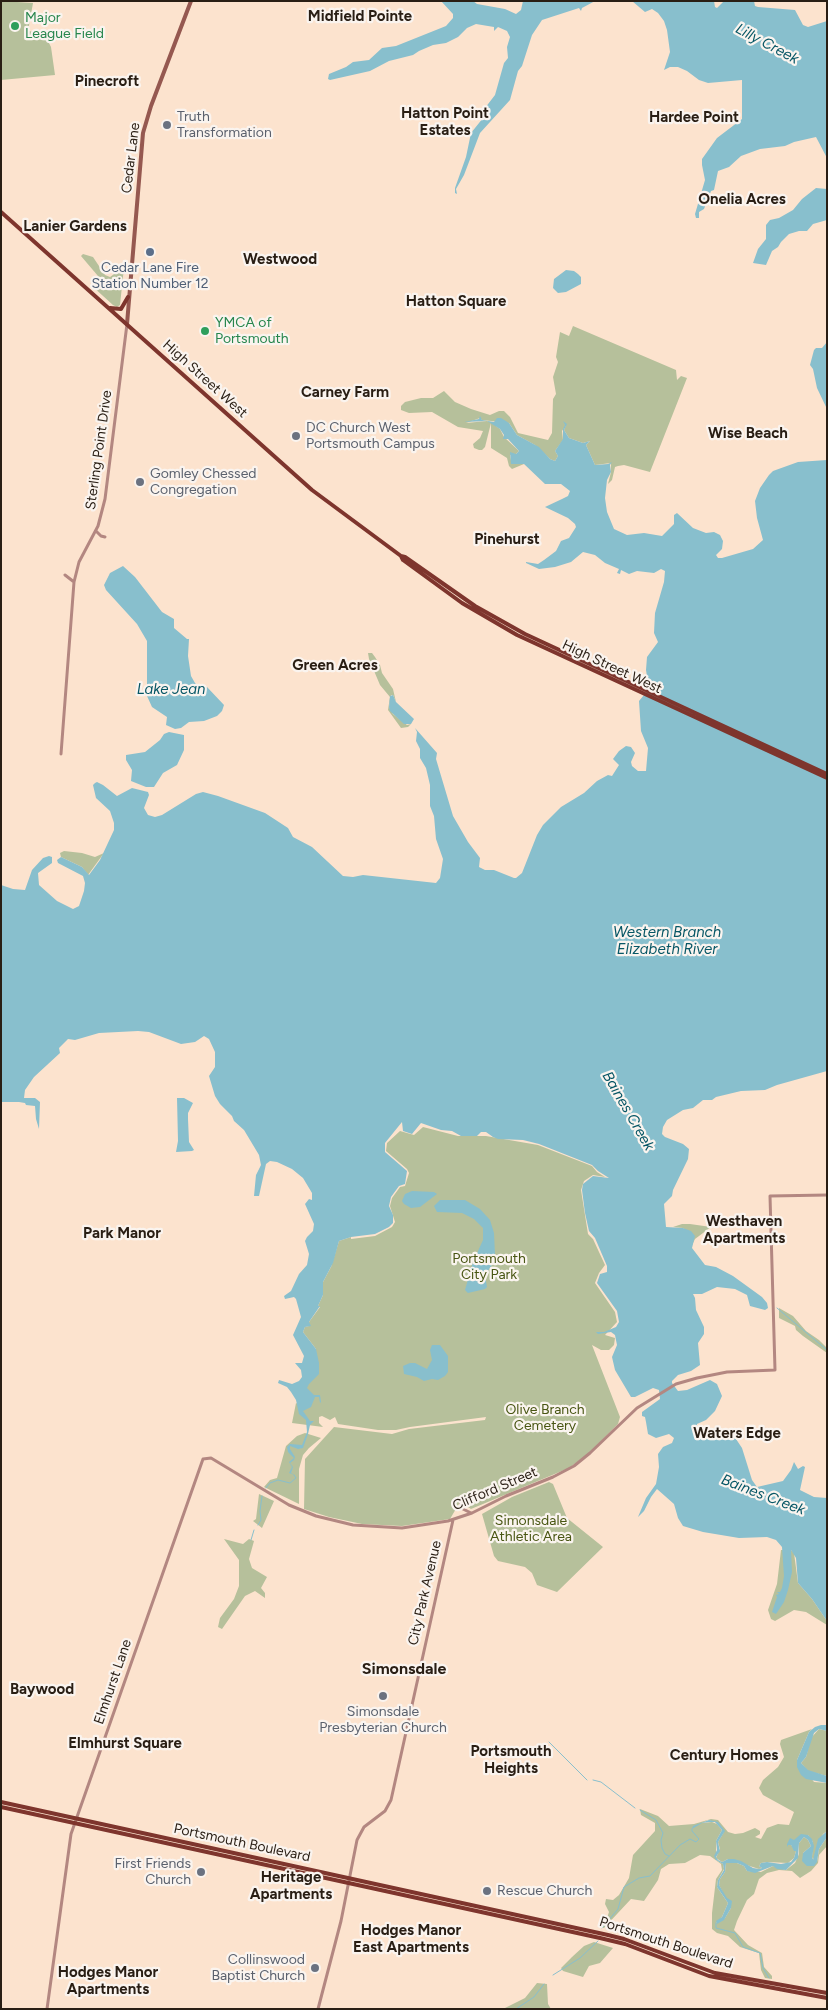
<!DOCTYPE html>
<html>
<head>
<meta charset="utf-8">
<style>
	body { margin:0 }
	#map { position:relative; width:828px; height:2010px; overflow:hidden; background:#fce3ce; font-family:Figtree,sans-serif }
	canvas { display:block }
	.frame { position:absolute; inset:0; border:2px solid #291e14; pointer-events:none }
</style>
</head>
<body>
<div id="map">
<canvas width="828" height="2010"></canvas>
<div class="frame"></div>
</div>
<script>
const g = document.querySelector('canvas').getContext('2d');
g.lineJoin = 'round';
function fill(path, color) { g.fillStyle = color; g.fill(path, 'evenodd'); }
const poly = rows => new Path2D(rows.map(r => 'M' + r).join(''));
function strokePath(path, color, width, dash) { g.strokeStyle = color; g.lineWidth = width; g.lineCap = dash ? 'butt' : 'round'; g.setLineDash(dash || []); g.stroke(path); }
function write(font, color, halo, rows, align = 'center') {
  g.font = font + ' Figtree,sans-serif'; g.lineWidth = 4.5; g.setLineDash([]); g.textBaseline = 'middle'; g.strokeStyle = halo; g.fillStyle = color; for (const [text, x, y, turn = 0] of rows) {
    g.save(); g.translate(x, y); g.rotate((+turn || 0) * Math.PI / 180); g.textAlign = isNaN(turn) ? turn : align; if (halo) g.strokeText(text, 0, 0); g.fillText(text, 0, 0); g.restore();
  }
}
fill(poly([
	[1,1,33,3,28,31,44,33,51,47,55,75,1,80],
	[83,254,93,257,105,275,110,277,124,267,120,305,117,307,113,305,92,286,98,276,81,256],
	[573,326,676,370,677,380,681,376,687,378,650,472,624,465,618,466,615,467,612,480,608,484,611,472,611,463,595,465,586,445,590,441,583,443,569,438,564,430,566,425,562,431,563,440,555,451,558,456,555,461,550,459,535,445,517,435,509,423,482,420,480,418,466,423,487,421,492,423,500,429,504,437,519,451,516,454,510,455,511,460,515,463,524,464,512,469,509,466,507,458,491,448,491,423,485,447,482,450,479,450,474,448,473,444,480,438,483,431,458,427,432,412,409,413,401,410,401,406,405,402,421,398,433,398,444,391,455,402,471,409,490,415,499,411,504,411,510,417,518,433,548,440,552,433,553,399,556,394,553,377,558,362,556,357,560,332,569,336],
	[368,653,372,653,375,657,380,665,382,673,393,689,396,702,393,695,391,695,389,707,393,714,407,725,411,724,408,727,401,728,388,710,390,697,380,685,369,659],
	[64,851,82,853,95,857,104,853,88,875,82,867,61,857,60,853],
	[423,1127,458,1136,486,1136,538,1145,592,1166,597,1172,605,1177,593,1175,584,1181,581,1190,588,1234,593,1239,605,1265,599,1273,595,1283,615,1312,617,1322,605,1335,615,1338,614,1345,609,1350,601,1350,592,1345,620,1417,618,1424,589,1453,569,1468,471,1509,460,1502,450,1519,402,1526,362,1524,329,1517,304,1509,305,1459,334,1427,392,1434,409,1429,485,1420,486,1417,410,1427,396,1430,378,1430,338,1424,335,1417,330,1420,322,1416,319,1417,319,1423,323,1427,292,1423,296,1403,301,1406,302,1384,316,1349,303,1332,305,1327,309,1326,309,1322,320,1307,318,1306,323,1295,323,1282,331,1267,339,1241,351,1237,351,1239,375,1236,392,1227,395,1222,390,1206,392,1198,400,1187,405,1186,409,1173,407,1169,386,1151,387,1143,400,1131,414,1135],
	[682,1224,690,1224,711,1227,695,1239,692,1245,694,1236,683,1228,673,1227],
	[779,1308,793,1316,806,1331,819,1340,827,1348,827,1353,803,1336,796,1330,795,1326,779,1318],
	[305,1433,321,1438,309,1448,303,1455,299,1469,299,1504,264,1487,270,1480,277,1478,286,1446,297,1436],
	[549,1482,553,1484,567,1518,603,1547,557,1592,537,1585,532,1573,525,1567,498,1561,494,1556,482,1514,512,1497],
	[259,1494,274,1501,262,1528,253,1521,256,1519],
	[224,1539,243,1544,249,1539,254,1541,249,1559,252,1568,267,1577,261,1588,265,1593,265,1598,255,1591,245,1596,222,1629,218,1627,220,1618,234,1599,239,1586,239,1560],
	[781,1550,791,1550,794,1553,798,1583,812,1599,827,1621,827,1625,806,1612,794,1610,775,1621,771,1619,768,1610,777,1584],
	[812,1729,809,1732,797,1760,814,1782,827,1783,827,1831,823,1834,813,1860,812,1857,813,1842,808,1835,789,1843,788,1845,791,1845,796,1851,794,1858,788,1863,767,1862,761,1863,759,1866,762,1868,759,1869,728,1859,722,1862,716,1858,720,1849,718,1842,724,1832,718,1823,708,1820,692,1828,702,1823,712,1822,717,1824,722,1830,716,1841,716,1860,723,1864,724,1869,718,1880,717,1887,728,1903,722,1917,716,1923,725,1918,731,1908,719,1885,720,1879,725,1872,726,1863,737,1863,744,1866,747,1871,761,1872,773,1866,786,1870,795,1863,799,1854,799,1843,804,1837,808,1840,811,1846,803,1853,817,1862,819,1849,827,1837,827,1846,819,1855,818,1863,811,1871,800,1878,792,1871,779,1870,767,1873,759,1879,754,1894,747,1900,737,1921,734,1930,748,1945,762,1953,764,1967,772,1976,772,1979,765,1978,761,1970,759,1953,740,1947,728,1936,717,1933,712,1929,712,1913,716,1879,722,1870,721,1864,710,1856,700,1855,685,1863,669,1864,661,1869,658,1880,644,1901,631,1899,604,1928,599,1927,607,1918,609,1912,605,1904,606,1899,613,1900,619,1895,629,1878,633,1855,655,1831,655,1823,641,1815,640,1809,658,1816,669,1826,694,1824,711,1819,718,1820,728,1832,735,1834,743,1833,755,1828,760,1831,760,1834,755,1837,761,1839,767,1828,778,1824,789,1825,794,1812,763,1795,759,1788,763,1780,778,1767,784,1757,780,1744,781,1740],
	[819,1729,827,1731,827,1776,808,1771,801,1763,806,1757,811,1738],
	[594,1942,613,1948,600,1963,589,1966,583,1977,563,1971,561,1968,572,1957,584,1946],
	[537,1983,547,1984,548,2004,551,2009,503,2009,525,1998]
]), '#b6c09b');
fill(poly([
	[441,1,473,1,477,4,505,9,516,14,521,10,523,1,595,1,582,8,581,11,579,8,542,20,532,35,522,66,518,71,510,100,480,133,464,175,456,189,457,194,455,193,455,188,466,157,471,133,483,118,485,108,495,95,504,63,508,58,507,47,510,37,507,31,498,27,494,31,494,27,476,24,467,28,458,37,446,43,433,45,419,51,413,55,389,61,370,71,330,80,328,79,329,74,346,67,353,62,369,60,382,48,396,46,446,26,453,18,453,14],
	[632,1,714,1,715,7,717,8,724,1,754,1,755,6,758,7,795,10,803,25,808,27,827,21,827,158,816,137,794,142,785,146,760,149,741,156,729,167,718,171,714,190,711,191,704,209,699,212,699,218,696,218,695,214,705,180,702,165,702,159,717,138,742,119,742,80,708,83,699,80,687,71,678,67,670,67,664,70,670,52,667,30,664,21,658,13,652,9,645,12],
	[816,188,827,189,827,220,813,224,807,231,799,231,789,234,781,242,778,247,772,251,766,265,753,263,758,249,766,239,766,225,770,220,779,218,793,210,802,199],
	[566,270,574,271,578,274,581,277,581,284,566,292,558,293,553,288,554,279],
	[827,342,827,409,817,388,813,369,810,365,814,350,816,348,822,348],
	[480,416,482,420,494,422,497,418,501,418,509,423,517,435,539,447,550,459,555,461,558,456,555,451,563,439,563,429,565,425,563,421,567,424,564,430,569,438,583,443,590,441,586,445,595,465,608,464,612,462,610,465,611,472,607,480,605,498,607,512,614,529,627,535,644,533,662,536,674,524,674,515,677,513,693,528,706,533,714,532,720,535,723,541,722,549,716,555,718,558,722,558,753,549,763,540,757,518,755,501,760,488,769,475,773,471,798,462,827,460,827,1071,777,1085,765,1090,741,1091,716,1097,712,1100,703,1100,693,1108,683,1110,667,1120,663,1127,662,1134,665,1137,683,1144,689,1149,688,1159,673,1190,672,1196,664,1204,666,1227,683,1228,691,1231,695,1236,692,1248,705,1265,716,1267,733,1276,762,1297,767,1303,768,1308,765,1310,750,1306,747,1295,735,1289,717,1287,702,1294,693,1294,695,1298,696,1310,704,1327,704,1334,698,1343,700,1365,691,1371,678,1375,672,1381,672,1383,678,1391,687,1390,710,1380,717,1384,722,1396,715,1411,706,1420,697,1424,696,1430,700,1432,716,1428,736,1439,742,1448,752,1480,757,1487,783,1481,791,1470,794,1462,798,1469,803,1466,805,1467,800,1490,814,1497,827,1498,827,1621,812,1599,798,1583,796,1558,791,1550,792,1572,788,1590,784,1602,776,1614,772,1612,777,1597,776,1595,779,1594,777,1592,780,1592,782,1588,784,1576,782,1547,776,1540,767,1537,739,1538,703,1532,683,1526,678,1518,674,1504,657,1489,651,1497,644,1511,638,1517,646,1498,656,1484,659,1467,658,1454,663,1447,672,1443,674,1438,669,1434,656,1438,648,1434,646,1422,645,1417,642,1416,642,1412,660,1399,659,1390,653,1388,635,1397,631,1397,615,1370,612,1357,617,1345,615,1335,611,1332,598,1334,592,1328,596,1332,604,1332,616,1327,619,1322,617,1311,597,1283,600,1274,607,1272,607,1266,595,1238,589,1231,585,1213,582,1190,583,1184,593,1176,609,1178,598,1171,592,1165,539,1144,523,1140,498,1139,493,1137,486,1132,481,1132,477,1136,461,1136,452,1131,441,1130,421,1123,412,1134,403,1131,402,1122,385,1143,385,1152,407,1171,405,1184,399,1186,391,1197,389,1206,393,1215,393,1223,389,1227,375,1234,351,1237,339,1241,333,1263,323,1282,323,1295,318,1306,320,1306,309,1322,311,1326,305,1327,303,1332,316,1349,319,1363,319,1374,309,1384,307,1388,314,1395,320,1395,321,1402,320,1403,319,1397,315,1397,311,1407,303,1411,310,1421,314,1421,310,1425,308,1434,303,1448,298,1449,290,1446,290,1449,295,1457,294,1460,290,1463,293,1467,291,1473,295,1475,289,1473,292,1467,289,1462,294,1458,288,1452,287,1447,290,1444,302,1445,307,1432,306,1420,299,1414,296,1400,291,1392,287,1387,278,1383,279,1380,292,1384,299,1381,302,1377,301,1370,295,1363,302,1363,304,1356,293,1335,301,1317,296,1299,294,1297,285,1299,284,1296,291,1291,299,1274,307,1265,309,1254,305,1241,307,1237,313,1231,314,1224,305,1204,309,1199,312,1200,312,1193,303,1178,292,1169,277,1162,270,1161,266,1164,259,1196,254,1196,256,1175,261,1165,259,1155,244,1130,234,1121,232,1116,220,1104,215,1096,209,1076,215,1067,215,1052,209,1039,204,1036,195,1042,181,1044,149,1032,138,1031,99,1033,75,1040,68,1039,59,1048,60,1053,34,1077,25,1090,24,1098,35,1098,40,1102,39,1129,36,1119,35,1106,26,1105,25,1103,19,1102,1,1102,1,885,13,889,25,890,32,870,43,858,49,856,52,857,52,863,38,873,39,885,57,901,73,909,79,906,84,891,85,883,83,876,58,863,57,860,61,857,82,867,89,875,100,860,114,830,114,823,110,811,96,798,93,785,95,783,97,782,103,785,117,796,132,788,148,792,149,795,144,808,148,815,155,817,162,815,196,794,203,792,218,796,265,813,288,828,293,837,312,847,343,876,353,877,363,875,436,883,440,878,443,859,436,839,434,816,430,806,430,785,426,768,420,758,420,749,416,741,417,732,415,728,437,753,436,759,453,816,468,842,480,858,479,867,485,870,494,870,514,878,516,878,522,873,537,835,543,825,561,807,584,793,597,781,608,775,612,776,619,765,613,759,619,751,626,746,631,747,635,753,631,762,632,766,638,771,646,771,648,748,641,731,639,701,649,689,646,670,647,657,658,642,654,633,655,613,664,582,665,571,661,569,654,573,637,571,629,574,621,570,620,574,617,573,619,569,605,563,595,555,583,552,571,562,555,567,539,569,526,563,526,562,538,564,544,560,556,551,561,541,569,538,576,527,575,524,568,518,545,507,562,499,568,496,570,491,561,484,545,484,524,464,511,464,510,452,516,454,519,451,508,439,503,439,504,435,500,429,487,421,464,422,479,419],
	[123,566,135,577,162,612,174,619,174,628,187,639,189,639,188,656,191,676,195,683,200,687,207,687,224,705,222,711,217,716,204,721,189,722,181,728,175,729,166,725,167,717,152,707,147,696,147,641,137,624,106,590,104,585,110,573],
	[393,695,396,702,414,719,411,724,404,724,390,711,389,707,390,696],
	[169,732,184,735,184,750,177,765,163,773,154,787,146,787,131,781,132,770,126,760,126,755,145,752,160,740,164,734],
	[177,1098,184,1098,193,1103,188,1113,188,1119,189,1142,194,1150,192,1151,176,1152,178,1141],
	[412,1191,434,1192,437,1194,420,1207,411,1208,404,1204,402,1201,405,1194],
	[440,1200,465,1200,480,1209,490,1220,494,1233,495,1255,494,1262,485,1275,487,1287,485,1289,468,1293,465,1290,473,1262,483,1240,483,1228,474,1219,462,1213,437,1212,434,1206],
	[432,1345,440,1345,448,1356,448,1372,445,1376,438,1380,432,1379,424,1381,417,1377,404,1374,403,1366,410,1363,415,1363,427,1369,432,1360,430,1350],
	[821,1725,827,1725,827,1731,819,1729,814,1733,806,1757,801,1763,808,1770,827,1776,827,1783,806,1779,801,1775,797,1767,797,1760,809,1732,815,1727],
	[709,1820,718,1822,725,1831,718,1842,720,1851,716,1857,718,1860,722,1862,728,1859,734,1859,741,1861,753,1868,759,1869,762,1868,759,1866,761,1863,767,1862,781,1864,791,1862,794,1858,796,1851,794,1851,791,1845,788,1845,787,1847,787,1844,790,1838,794,1840,801,1834,808,1835,812,1839,814,1846,812,1857,813,1860,818,1839,827,1831,827,1837,819,1849,817,1862,814,1866,807,1866,802,1861,803,1853,811,1846,808,1840,804,1837,799,1843,798,1858,786,1870,777,1869,773,1866,755,1873,747,1871,744,1866,737,1863,726,1863,725,1872,720,1879,719,1885,727,1898,732,1901,731,1908,724,1920,717,1924,716,1921,722,1917,728,1903,717,1887,718,1880,724,1870,723,1864,716,1860,714,1856,717,1850,716,1841,722,1830,715,1822,709,1822,702,1823,692,1829,693,1826]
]), '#88bfcd');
strokePath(poly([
	[777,1308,827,1350],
	[266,1488,270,1483,278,1480,290,1483,296,1478,294,1475],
	[258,1525,261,1520,260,1511,262,1496],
	[251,1540,254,1530],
	[549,1742,587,1780],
	[593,1780,601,1782,635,1808],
	[640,1810,656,1820,663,1833,661,1840,662,1848,665,1854,669,1856],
	[716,1923,716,1928,735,1933,743,1947,760,1953,763,1968,769,1978],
	[602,1928,618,1909,624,1887,639,1878,650,1876,680,1845,690,1839,696,1842,699,1839,692,1831,692,1829],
	[553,1975,580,1958,598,1941],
	[516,2009,534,1997,544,1984]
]), '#88bfcd', 1);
strokePath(poly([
	[96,531,101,536,105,537],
	[65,575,74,582],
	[61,754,74,582,79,562,98,526,105,499,127,324],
	[460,1501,463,1509,471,1513],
	[47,2009,71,1834,203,1459,211,1458,289,1505,316,1516,353,1525,402,1528,448,1521,472,1513,506,1496,553,1477,574,1466,590,1453,637,1408,676,1384,697,1378,727,1372,775,1370,770,1196,827,1195],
	[318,2009,341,1921,357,1840,364,1827,385,1811,391,1800,453,1520]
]), '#b38781', 3);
strokePath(poly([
	[127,324,143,133,151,106,191,1]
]), '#955850', 4);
strokePath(poly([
	[1,212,312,490,401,556,405,557,475,606,525,634,827,774],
	[110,308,121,309,128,297],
	[401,556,403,560,462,603,517,635,827,778],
	[1,1802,608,1935,624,1939,715,1973,827,1993],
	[1,1807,600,1938,625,1944,709,1976,827,1998]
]), '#7e352d', 4);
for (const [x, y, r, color] of [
	[15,26,5,"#2e9e5b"],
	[167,125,5,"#6b7280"],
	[150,252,5,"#5c6f8a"],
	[205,331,5,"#2e9e5b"],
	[296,436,5,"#6b7280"],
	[140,482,5,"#6b7280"],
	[383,1696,5,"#6b7280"],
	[201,1872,5,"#6b7280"],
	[487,1891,5,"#6b7280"],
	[315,1968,5,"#6b7280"]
]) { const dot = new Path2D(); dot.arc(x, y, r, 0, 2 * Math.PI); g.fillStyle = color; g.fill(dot); strokePath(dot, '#faf4ef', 2); }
write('14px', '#27864d', '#faf4ef', [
	["Major",25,18],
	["League Field",25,34],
	["YMCA of",215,323],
	["Portsmouth",215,339]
], 'left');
write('14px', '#5b616d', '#faf4ef', [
	["Truth",177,117],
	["Transformation",177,133],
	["DC Church West",306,428],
	["Portsmouth Campus",306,444],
	["Gomley Chessed",150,474],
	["Congregation",150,490],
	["Simonsdale",383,1712,"center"],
	["Presbyterian Church",383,1728,"center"],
	["First Friends",191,1864,"right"],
	["Church",191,1880,"right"],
	["Rescue Church",497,1891],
	["Collinswood",305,1960,"right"],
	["Baptist Church",305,1976,"right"]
], 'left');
write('14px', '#291e14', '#faf4ef', [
	["Cedar Lane",131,158,-83],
	["High Street West",205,379,42],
	["Sterling Point Drive",99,450,-82],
	["High Street West",612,667,25],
	["Clifford Street",495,1489,-23],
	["City Park Avenue",425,1593,-77],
	["Elmhurst Lane",113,1682,-71],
	["Portsmouth Boulevard",242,1843,12],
	["Portsmouth Boulevard",666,1943,18]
]);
write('14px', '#4e5e75', '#faf4ef', [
	["Cedar Lane Fire",150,268],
	["Station Number 12",150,284]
]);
write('14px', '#495613', '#faf4ef', [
	["Portsmouth",489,1259],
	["City Park",489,1275],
	["Olive Branch",545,1410],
	["Cemetery",545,1426],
	["Simonsdale",531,1521],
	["Athletic Area",531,1537]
]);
write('bold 15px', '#291e14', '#faf4ef', [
	["Midfield Pointe",360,17],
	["Pinecroft",107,82],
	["Hatton Point",445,114],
	["Estates",445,131],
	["Hardee Point",694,118],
	["Onelia Acres",742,200],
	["Lanier Gardens",75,227],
	["Westwood",280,260],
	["Hatton Square",456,302],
	["Carney Farm",345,393],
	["Wise Beach",748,434],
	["Pinehurst",507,540],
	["Green Acres",335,666],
	["Westhaven",744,1222],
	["Apartments",744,1239],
	["Park Manor",122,1234],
	["Waters Edge",737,1434],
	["Baywood",42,1690],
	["Elmhurst Square",125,1744],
	["Portsmouth",511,1752],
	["Heights",511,1769],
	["Century Homes",724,1756],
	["Heritage",291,1878],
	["Apartments",291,1895],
	["Hodges Manor",411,1931],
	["East Apartments",411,1948],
	["Hodges Manor",108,1973],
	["Apartments",108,1990]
]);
write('italic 15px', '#065665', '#faf4ef', [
	["Lilly Creek",767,44,28],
	["Lake Jean",171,690],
	["Western Branch",667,933],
	["Elizabeth River",667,950],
	["Baines Creek",628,1111,60],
	["Baines Creek",763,1495,21]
]);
write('bold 16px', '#291e14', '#faf4ef', [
	["Simonsdale",404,1669]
]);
</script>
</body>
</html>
